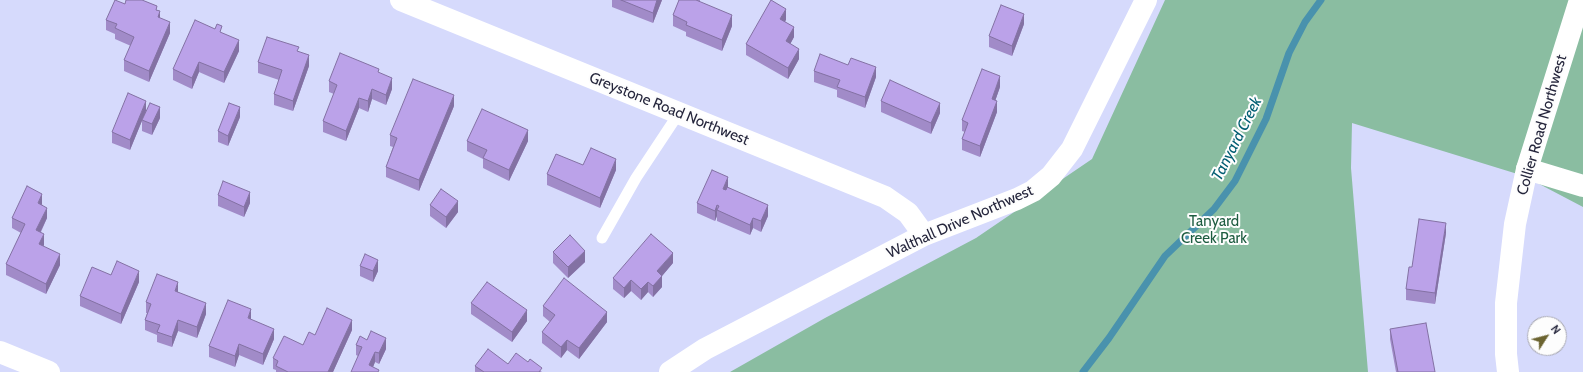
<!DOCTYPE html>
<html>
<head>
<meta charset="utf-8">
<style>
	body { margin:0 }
	#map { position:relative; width:1583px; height:372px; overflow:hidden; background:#d6dafc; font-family:Cabin,sans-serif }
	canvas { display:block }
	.north { position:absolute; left:1527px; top:316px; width:40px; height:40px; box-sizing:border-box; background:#fdfdfd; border:1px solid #a7a7b0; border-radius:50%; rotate:54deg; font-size:11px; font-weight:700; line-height:16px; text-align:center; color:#25263c }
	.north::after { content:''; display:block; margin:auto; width:14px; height:18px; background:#6c6431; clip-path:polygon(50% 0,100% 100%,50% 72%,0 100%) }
</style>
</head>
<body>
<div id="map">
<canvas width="1583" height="372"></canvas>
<div class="north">N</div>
</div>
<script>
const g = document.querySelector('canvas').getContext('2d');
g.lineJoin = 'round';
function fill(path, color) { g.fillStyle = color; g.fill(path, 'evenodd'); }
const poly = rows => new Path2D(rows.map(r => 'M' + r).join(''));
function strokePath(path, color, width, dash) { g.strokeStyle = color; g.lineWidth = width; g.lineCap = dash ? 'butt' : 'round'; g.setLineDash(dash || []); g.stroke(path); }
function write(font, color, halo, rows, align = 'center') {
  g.font = font + ' Cabin,sans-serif'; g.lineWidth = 4; g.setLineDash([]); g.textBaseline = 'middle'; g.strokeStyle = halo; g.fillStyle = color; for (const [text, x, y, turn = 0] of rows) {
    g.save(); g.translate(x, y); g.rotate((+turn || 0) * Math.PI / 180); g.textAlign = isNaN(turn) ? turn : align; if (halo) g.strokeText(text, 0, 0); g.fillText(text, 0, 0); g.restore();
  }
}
fill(poly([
	[1165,0,1583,0,1583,207,1524,176,1352,123,1351,168,1368,372,730,372,825,318,976,238,1092,159]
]), '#8abda1');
strokePath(poly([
	[1083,372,1109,338,1165,256,1214,209,1235,181,1266,119,1289,53,1305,22,1321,0]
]), '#4992ad', 7);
strokePath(poly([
	[602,238,636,178,679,113]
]), '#fff', 11);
strokePath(poly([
	[401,0,885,197,908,213,924,235],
	[1527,169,1583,186],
	[0,352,49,372],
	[670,372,705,349,924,235,1017,199,1033,191,1051,176,1072,149,1146,0]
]), '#fff', 22);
strokePath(poly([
	[1508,372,1506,354,1506,303,1515,224,1527,169,1580,0]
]), '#fff', 22);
fill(poly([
	[612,0,662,0,653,23,612,7],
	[679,0,700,0,700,2,732,26,722,51,686,36,686,32,673,26,673,15],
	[125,4,157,10,160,18,170,33,149,82,124,71,124,60,131,46,115,39,115,34,106,30,106,20],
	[786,20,785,21,794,37,790,44,799,59,788,79,746,55,746,44],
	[1024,24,1012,56,989,47,989,36],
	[222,33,239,51,224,83,199,72,192,89,173,80,173,69],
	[299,52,309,66,293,111,274,105,274,94,279,80,258,73,258,62],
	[814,71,876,77,865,108,837,97,837,90,814,82],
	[379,73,392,89,386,105,372,99,368,112,359,108,346,141,323,132,323,121,334,94,329,92,329,81],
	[1000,87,995,101,997,112,980,157,962,150,962,139,965,132,962,131,962,120],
	[881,101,940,113,931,134,881,112],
	[454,106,419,191,386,177,386,167,393,147,390,146,390,135],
	[146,111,130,150,112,143,112,132],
	[240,117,228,146,218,142,218,131],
	[160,118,152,135,142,131,142,120],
	[467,141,528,141,509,181,483,168,483,159,467,151],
	[583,165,616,170,600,208,547,185,547,174],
	[728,187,768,216,761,232,753,228,750,235,717,221,717,216,715,221,697,213,697,203],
	[218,195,250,203,244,217,218,206],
	[42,204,47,218,41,232,44,245,43,246,60,265,46,294,6,275,6,264,21,233,12,228,12,218],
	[430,205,458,212,446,228,430,216],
	[1446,233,1435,304,1406,300,1406,289,1412,267],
	[553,252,585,262,568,278,553,263],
	[673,263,662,276,662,287,653,297,648,292,641,300,631,291,624,298,613,289,613,278],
	[360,266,378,271,373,282,360,276],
	[111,275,139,282,121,324,80,306,80,296],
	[178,292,206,314,197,338,178,331,172,347,157,342,157,335,145,330,145,320,147,313,146,313,146,302],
	[471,303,527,321,512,342,471,314],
	[543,306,607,322,579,359,567,350,561,358,542,343,542,332,550,322,543,316],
	[251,320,274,339,263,365,239,355,235,367,209,357,209,346],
	[1390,329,1435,372,1396,372,1390,339],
	[352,330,333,372,276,372,276,370,273,369,273,358,303,345,315,335],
	[356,345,386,349,379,364,375,362,373,367,379,372,358,356,356,355],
	[528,362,542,372,475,372,475,366,508,364]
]), '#a18bc8');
fill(poly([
	[657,0,662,0,653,23,653,13],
	[786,9,786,20,780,29,780,19],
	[160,11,160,22,158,17],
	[1024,14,1024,24,1012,56,1012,46],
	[732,15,732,26,722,51,722,40],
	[170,22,170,33,149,82,149,71],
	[794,27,794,37,786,52,786,41],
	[239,40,239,51,224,83,224,72],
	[799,49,799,59,788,79,788,68],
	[309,55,309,66,293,111,293,101],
	[199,62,199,72,192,89,192,78],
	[876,67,876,77,865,108,865,97],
	[1000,76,1000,87,992,110,992,99],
	[392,78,392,89,386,105,386,95],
	[372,89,372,99,368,112,368,101],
	[454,95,454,106,419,191,419,180],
	[359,98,359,108,346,141,346,131],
	[146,101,146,111,130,150,130,140],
	[997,101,997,112,980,157,980,146],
	[940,103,940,113,931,134,931,123],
	[160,107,160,118,152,135,152,124],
	[240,107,240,117,228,146,228,136],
	[528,130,528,141,509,181,509,170],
	[616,159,616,170,600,208,600,198],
	[728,177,728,188,723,200,723,189],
	[250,192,250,203,244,217,244,207],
	[42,194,42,204,38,213,38,203],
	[458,201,458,212,446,228,446,217],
	[717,205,717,216,715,221,715,211],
	[768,205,768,216,761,232,761,221],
	[47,208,47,218,36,241,36,230],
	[753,218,753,228,750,235,750,225],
	[1446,223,1446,233,1435,304,1435,293],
	[44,234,44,245,39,255,39,244],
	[585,251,585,262,568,278,568,267],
	[673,253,673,263,662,276,662,287,653,297,653,286,657,271],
	[60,254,60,265,46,294,46,284],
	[378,260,378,271,373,282,373,271],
	[139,271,139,282,121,324,121,314],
	[631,280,631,291,624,298,624,288],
	[178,282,178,293,175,291],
	[648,282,648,292,641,300,641,289],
	[206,303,206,314,197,338,197,327],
	[251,309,251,320,248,318],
	[527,310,527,321,512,342,512,332],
	[607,312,607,322,579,359,579,348],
	[178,320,178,331,172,347,172,337],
	[352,320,352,330,333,372,328,372],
	[274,329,274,339,263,365,263,354],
	[386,338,386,349,379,364,379,353],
	[567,340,567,350,561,358,561,347],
	[239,344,239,355,235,367,235,356],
	[375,352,375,362,371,372,369,365]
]), '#8371a3');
const building = poly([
	[115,0,125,4,126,0,142,0,157,6,156,10,160,11,158,17,170,22,149,71,124,60,134,37,115,28,117,24,106,20,115,0],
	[621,0,657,0,653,13,621,0],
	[679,0,696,0,732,15,722,40,686,25,687,22,673,15,679,0],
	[771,0,786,9,780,19,794,27,786,41,799,49,788,68,746,44,771,0],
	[1001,5,1024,14,1012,46,989,36,1001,5],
	[195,20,215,29,217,24,222,26,220,32,239,40,224,72,199,62,192,78,173,69,195,20],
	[267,37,299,47,297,51,309,55,293,101,274,94,282,70,258,62,267,37],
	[340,53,379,69,378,72,392,78,386,95,372,89,368,101,359,98,346,131,323,121,337,85,329,81,340,53],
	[820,54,848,65,851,58,876,67,865,97,837,87,840,80,814,71,820,54],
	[982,69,1000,76,992,99,997,101,980,146,962,139,968,123,962,120,982,69],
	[413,79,454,95,419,180,386,167,397,138,390,135,413,79],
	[890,80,940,103,931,123,881,101,890,80],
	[128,93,146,101,130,140,112,132,128,93],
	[150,103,160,107,152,124,142,120,150,103],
	[229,103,240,107,228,136,218,131,229,103],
	[482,109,528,130,509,170,483,158,487,150,467,141,482,109],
	[591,148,616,159,600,198,547,174,556,154,583,165,591,148],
	[712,170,728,177,723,189,726,190,727,187,768,205,761,221,753,218,750,225,717,210,719,206,717,205,715,211,697,203,712,170],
	[223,181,250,192,244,207,218,195,223,181],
	[27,186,42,194,38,203,47,208,36,230,44,234,39,244,60,254,46,284,6,264,25,224,12,218,27,186],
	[441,189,458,201,446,217,430,205,441,189],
	[1419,219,1446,223,1435,293,1406,289,1409,267,1412,267,1419,219],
	[651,234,673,253,657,271,662,276,653,286,648,282,641,289,631,280,624,288,613,278,651,234],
	[570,235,585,251,568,267,553,252,570,235],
	[365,254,378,260,373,271,360,266,365,254],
	[117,261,139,271,121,314,80,296,92,267,111,275,117,261],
	[157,274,178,282,175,291,206,303,197,327,178,320,172,337,157,332,160,325,145,320,151,304,146,302,157,274],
	[564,278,607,312,579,348,567,340,561,347,542,332,555,315,543,306,564,278],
	[487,282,527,310,512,332,471,303,487,282],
	[228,300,251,309,248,318,274,329,263,354,239,344,235,356,209,346,228,300],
	[327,308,352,320,328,372,288,372,276,366,278,361,273,358,284,336,303,345,309,332,315,335,327,308],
	[1426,323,1435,372,1398,372,1390,329,1426,323],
	[371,331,386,338,379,353,375,352,369,365,379,370,378,372,351,372,362,347,356,345,360,336,367,340,371,331],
	[488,349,508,364,516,353,528,362,530,359,542,368,539,372,484,372,475,366,488,349]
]);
fill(building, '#bba2e9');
strokePath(building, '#8371a3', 1);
write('15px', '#25263c', '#fdfdfd', [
	["Greystone Road Northwest",669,109,22],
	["Collier Road Northwest",1542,125,-74],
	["Walthall Drive Northwest",960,222,-24]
]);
write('15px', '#1d5c40', '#fdfdfd', [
	["Tanyard",1214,222],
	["Creek Park",1214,239]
]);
write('italic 16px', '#015d72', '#fdfdfd', [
	["Tanyard Creek",1237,139,-63]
]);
</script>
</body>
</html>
